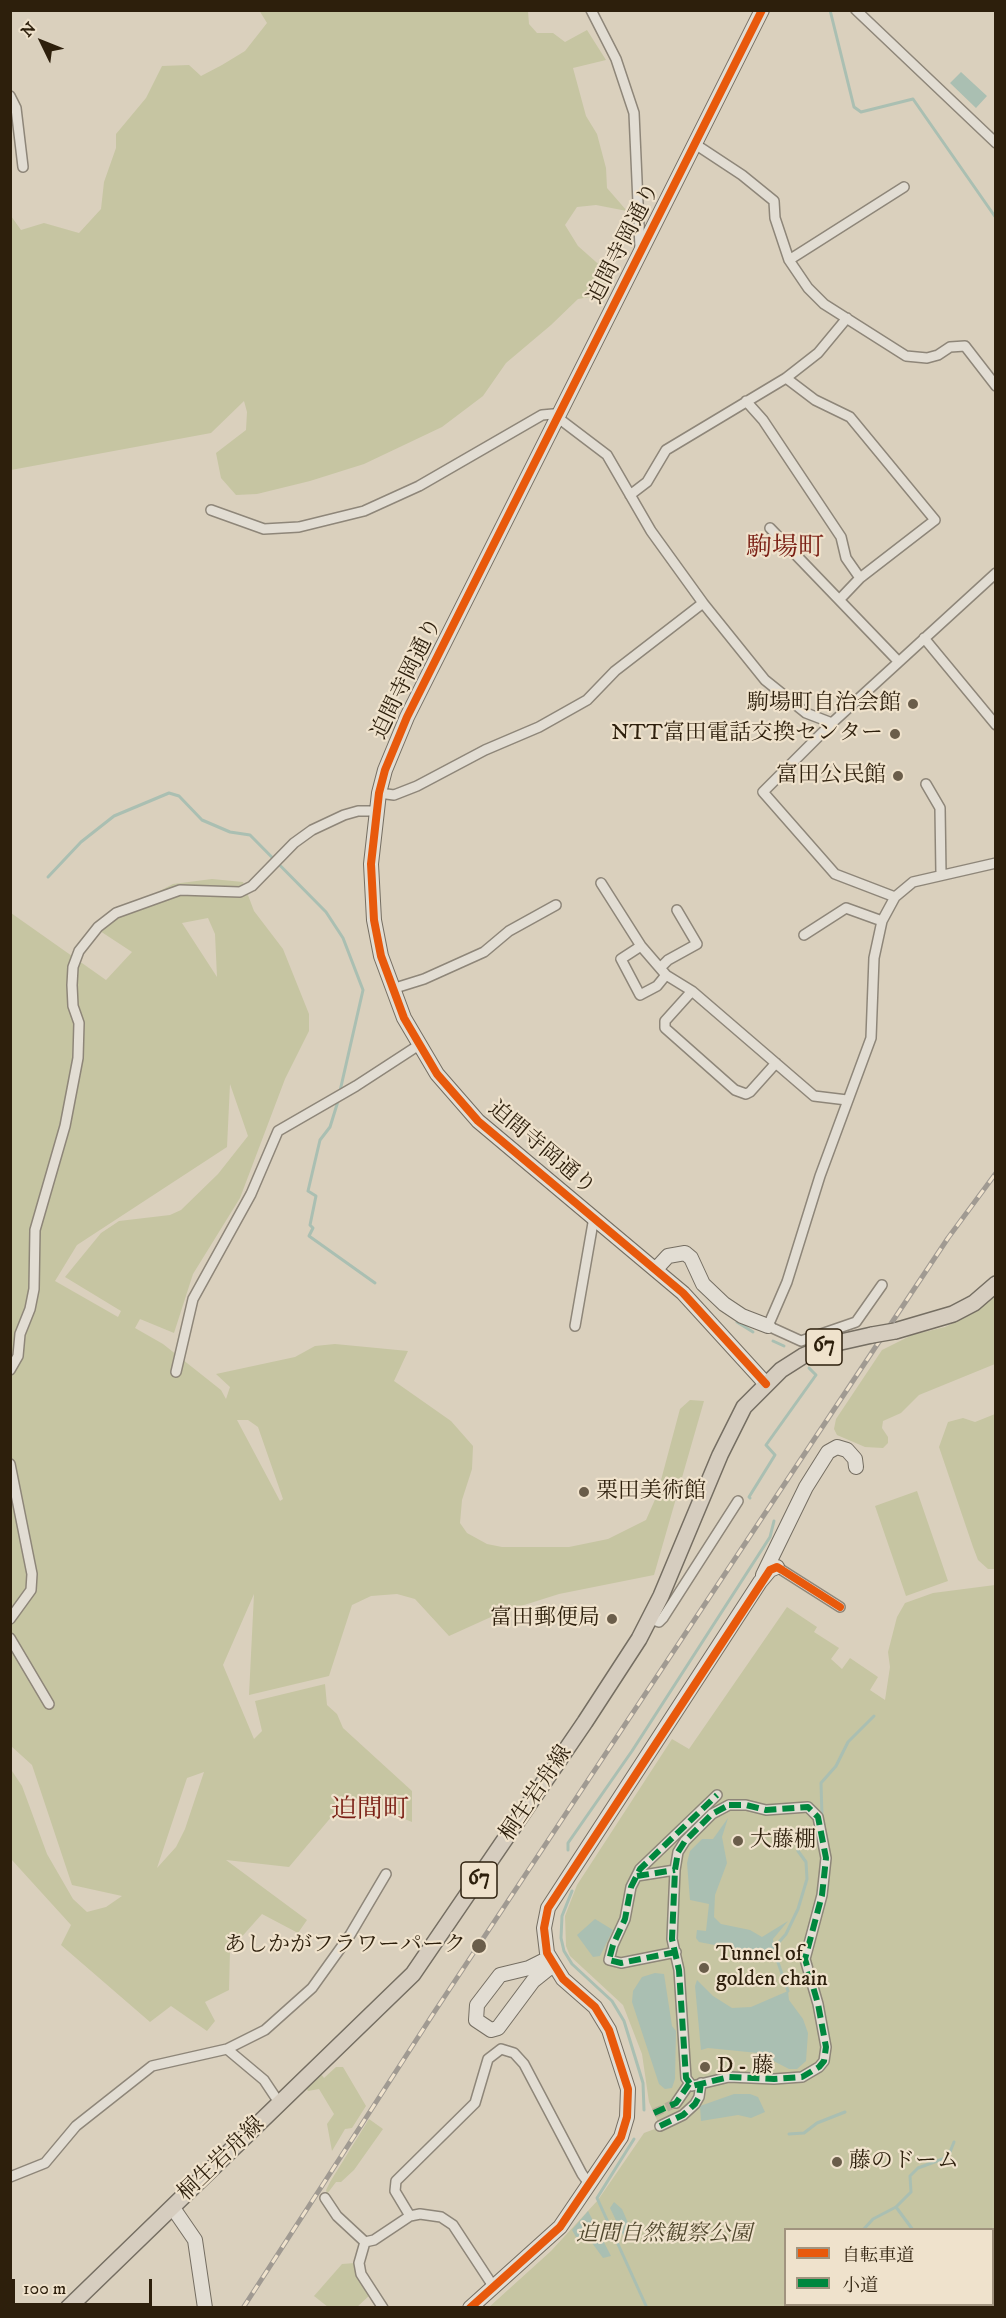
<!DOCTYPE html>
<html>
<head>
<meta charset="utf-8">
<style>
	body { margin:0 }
	#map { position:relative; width:1006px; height:2318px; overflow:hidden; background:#dad0bd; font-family:"IM FELL DW Pica","Noto Serif JP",serif }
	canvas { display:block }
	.frame { position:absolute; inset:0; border:12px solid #2d1f0c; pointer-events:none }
	.legend { position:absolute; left:784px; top:2228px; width:210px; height:78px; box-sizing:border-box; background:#efe2cc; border:2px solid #a1947f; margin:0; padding:8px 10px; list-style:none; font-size:18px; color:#2d1f0c }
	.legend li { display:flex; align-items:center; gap:12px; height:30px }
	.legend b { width:30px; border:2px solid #a1947f }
	.north { position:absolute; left:12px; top:12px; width:60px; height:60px; -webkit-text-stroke:4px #efe2cc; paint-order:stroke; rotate:313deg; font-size:16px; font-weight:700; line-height:24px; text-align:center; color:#2d1f0c }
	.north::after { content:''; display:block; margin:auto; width:21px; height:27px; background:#2d1f0c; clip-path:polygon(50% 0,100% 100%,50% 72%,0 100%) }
	.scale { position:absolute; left:12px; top:2279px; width:140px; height:27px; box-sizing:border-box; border:3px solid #2d1f0c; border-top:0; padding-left:8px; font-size:18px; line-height:21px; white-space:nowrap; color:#2d1f0c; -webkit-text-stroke:4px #efe2cc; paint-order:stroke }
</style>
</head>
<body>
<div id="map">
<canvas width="1006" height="2318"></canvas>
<div class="frame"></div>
<ul class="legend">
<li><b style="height:8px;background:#e8590c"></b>自転車道</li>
<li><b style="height:8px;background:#00873e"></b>小道</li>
</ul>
<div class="north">N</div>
<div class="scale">100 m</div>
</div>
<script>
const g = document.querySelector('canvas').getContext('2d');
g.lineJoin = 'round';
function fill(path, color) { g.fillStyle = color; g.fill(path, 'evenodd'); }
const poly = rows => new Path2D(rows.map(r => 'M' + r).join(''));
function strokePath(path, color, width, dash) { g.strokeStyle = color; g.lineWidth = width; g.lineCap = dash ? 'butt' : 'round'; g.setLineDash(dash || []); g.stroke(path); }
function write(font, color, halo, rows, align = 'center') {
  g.font = font + ' "IM FELL DW Pica","Noto Serif JP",serif'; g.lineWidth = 4.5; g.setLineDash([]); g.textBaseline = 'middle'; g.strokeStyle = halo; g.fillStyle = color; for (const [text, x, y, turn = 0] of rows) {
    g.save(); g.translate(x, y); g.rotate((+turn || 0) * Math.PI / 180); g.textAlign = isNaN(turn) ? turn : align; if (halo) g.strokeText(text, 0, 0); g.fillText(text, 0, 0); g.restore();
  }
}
fill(poly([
	[259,10,528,11,529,24,537,33,553,33,565,42,587,30,606,60,573,68,586,116,597,134,606,168,607,188,627,211,596,205,577,207,565,225,578,246,614,278,609,291,601,300,590,297,578,299,551,325,506,363,483,396,442,427,364,464,310,481,257,494,236,495,221,478,216,453,246,430,247,412,244,401,211,433,11,470,11,216,21,230,44,223,79,233,101,209,104,182,116,148,116,134,146,98,162,66,189,65,201,76,222,65,245,51,267,23],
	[212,879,243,882,254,911,283,949,309,1014,309,1031,285,1079,240,1198,193,1274,174,1333,140,1319,135,1328,163,1344,221,1390,226,1399,230,1387,216,1374,295,1357,315,1346,335,1344,408,1351,394,1381,451,1421,473,1446,472,1469,462,1500,460,1523,467,1533,487,1544,502,1547,569,1547,608,1539,646,1520,657,1495,680,1409,690,1400,704,1401,654,1575,559,1594,502,1612,449,1636,415,1599,397,1594,371,1596,352,1605,329,1676,249,1695,254,1594,223,1665,254,1739,262,1731,255,1701,325,1684,327,1705,337,1714,343,1728,412,1791,412,1822,349,1796,289,1867,226,1860,307,1920,298,1933,262,1914,230,1950,229,1990,205,2002,215,2021,207,2031,171,2006,150,2022,61,1945,71,1925,11,1859,10,1768,22,1786,47,1854,73,1899,87,1912,106,1907,122,1896,72,1885,32,1765,11,1746,11,913,106,980,132,952,100,931,129,907,173,884],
	[208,918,215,934,217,977,182,923],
	[230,1084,248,1136,218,1174,181,1210,170,1215,119,1221,101,1233,65,1277,121,1311,118,1317,55,1281,77,1245,227,1147],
	[237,1420,248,1420,258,1427,283,1499,280,1501],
	[204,1772,185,1829,176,1847,157,1868,187,1778],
	[995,1297,995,1364,919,1395,901,1413,883,1421,882,1428,888,1437,888,1443,883,1448,865,1447,837,1435,834,1429,836,1419,882,1350,912,1335,945,1327,972,1314],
	[995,1414,996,1569,988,1569,978,1560,973,1547,939,1447,948,1422,963,1418,975,1422],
	[917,1491,948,1581,906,1596,875,1506],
	[995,1585,995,2307,488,2308,551,2251,598,2200,644,2133,660,2127,649,2102,642,2054,623,2005,570,1956,566,1946,565,1916,577,1885,672,1739,689,1749,787,1607,817,1627,814,1632,839,1648,831,1659,842,1669,850,1658,878,1677,870,1690,885,1700,890,1667,888,1652,897,1617,905,1603,933,1593],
	[786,2230,992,2230,992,2304,786,2304],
	[336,2067,343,2067,366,2106,352,2128,345,2129,332,2151,327,2124,334,2114,319,2089,308,2091,306,2088,321,2074,324,2078],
	[369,2119,383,2129,354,2170,341,2182,336,2182,327,2194,326,2190,330,2182],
	[355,2263,357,2276,371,2294,356,2308,328,2307,314,2296,342,2264]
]), '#c6c5a2');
fill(poly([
	[961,72,987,96,976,108,950,83],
	[728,1818,722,1837,727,1863,715,1895,714,1917,721,1924,750,1930,762,1937,788,1921,773,1939,775,1953,746,1951,699,1942,696,1938,697,1930,706,1931,709,1904,690,1900,687,1863,690,1851,702,1839,713,1839],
	[595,1919,613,1930,600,1956,593,1957,577,1935],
	[655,1973,664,1974,672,2026,676,2031,675,2079,672,2088,665,2089,659,2084,632,2002,633,1991,642,1977],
	[697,1980,713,1996,732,2008,751,2007,788,1991,789,2000,803,2019,808,2033,806,2061,797,2069,789,2069,758,2053,708,2048,701,2050,695,1986],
	[734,2094,750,2094,758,2097,765,2112,751,2118,738,2115,701,2121,700,2106],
	[614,2202,622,2209,629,2225,624,2237,610,2208],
	[588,2211,611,2256,603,2258,590,2240,576,2237,572,2230]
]), '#aabfb2');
strokePath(poly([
	[830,10,854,107,861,112,913,99,996,218],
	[48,877,81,842,114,816,169,793,179,796,202,820,230,832,250,835,326,912,343,938,363,990,340,1091],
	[339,1098,330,1127,320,1140,308,1191,316,1196,310,1225,313,1228,309,1236,375,1283],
	[737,1322,753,1332],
	[773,1341,784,1346],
	[750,1498,749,1497,775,1455,766,1445,816,1375,809,1368],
	[822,1817,821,1783,836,1766,848,1742,874,1716],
	[568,1850,568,1843,632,1751,770,1537,774,1521],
	[572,1891,562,1916,561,1938,564,1951,572,1964,612,2001,624,2021,643,2083,644,2110],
	[774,1948,786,1934,798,1909,807,1879,806,1862,798,1851,799,1845,818,1826],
	[774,1951,788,1991],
	[789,2134,804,2133,817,2123,845,2112],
	[634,2139,597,2198,647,2308],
	[896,2207,913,2230],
	[863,2230,873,2219,896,2207,911,2192,910,2176,918,2168,948,2157,954,2142],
	[945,2304,949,2308],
	[790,2308,796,2304]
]), '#aabfb2', 3);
strokePath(poly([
	[654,2113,676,2103]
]), '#b7ad9a', 9, [9, 4.5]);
const street = poly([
	[591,10,616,59,634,113,640,248],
	[856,10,996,143],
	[10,96,16,108,23,167],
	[695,144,742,175,774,201,775,218,789,260,808,288,824,304,906,356,927,358,938,355,950,347,965,346,996,386],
	[789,260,904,187],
	[786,378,815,400,850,417,935,520,860,578],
	[746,401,763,420,841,537,846,558,860,578,840,599],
	[630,495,647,482,666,450,786,378,818,353,847,318],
	[211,510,264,529,299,527,364,511,419,486,542,415,553,414,607,455,651,531,703,603,615,671,587,700,539,727,485,750,417,786,394,795,379,793],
	[770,528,898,661],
	[703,603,765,680,806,713,832,723],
	[924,638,996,725],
	[926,784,940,808,941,874],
	[601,883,641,946,666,975,692,991,814,1096,847,1100],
	[895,897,835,874,763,792,832,723,996,573],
	[804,935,846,908,882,921],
	[641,946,621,959,640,995,657,986,666,975],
	[660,968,668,960,697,944,677,910],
	[392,989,424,979,484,952,509,931,556,905],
	[692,991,665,1021,665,1028,735,1090,746,1094,750,1092,776,1063],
	[882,1285,856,1322,801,1341,768,1326,787,1282,820,1176,871,1038,874,958,882,921,895,897,913,882,996,863],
	[575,1326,594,1217],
	[10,1370,18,1356,20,1334,30,1309,34,1289,35,1230,65,1126,78,1058,79,1023,73,1006,72,985,73,967,79,951,98,927,116,913,180,890,240,892,252,886,294,843,312,830,344,815,358,811,375,811],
	[176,1372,193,1299,251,1194,278,1131,356,1086,419,1045],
	[10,1464,32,1574,31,1590,10,1619],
	[777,1567,840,1607],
	[649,1619,659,1622,663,1618,738,1501],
	[10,1638,49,1704],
	[729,1805,746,1805,766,1810,808,1807,818,1817,826,1858,824,1877,822,1895,805,1959,818,2004,826,2047,824,2061,819,2067,802,2077,774,2079,729,2077,692,2086,686,2078,679,1970,672,1939,675,1870,678,1852,685,1841,712,1814,729,1805],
	[637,1876,675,1870],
	[676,1952,621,1963,609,1960,613,1945,625,1919,631,1887,640,1869,717,1795],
	[227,2049,264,2080,280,2104],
	[676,2103,689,2084],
	[660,2126,683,2115,695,2104,699,2097,701,2083],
	[10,2177,45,2163,76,2126,152,2066,227,2049,265,2030,312,1988,350,1935,386,1874],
	[325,2198,337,2216,365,2242],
	[410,2216,395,2191,396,2181,475,2103,488,2059,501,2049,514,2053,524,2064,582,2174,590,2185],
	[365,2242,374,2240,410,2216,420,2214,441,2217,453,2225,493,2286],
	[365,2242,359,2263,361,2274,383,2308]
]);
const secondary = poly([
	[762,10,407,717,385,770,379,793,371,864,374,920,381,956,404,1018,437,1074,478,1121,683,1293,766,1384],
	[656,1269,668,1256,685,1253,691,1258,703,1284,724,1304,742,1316,768,1326],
	[763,1575,806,1487,828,1452,837,1447,847,1450,855,1459,856,1467],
	[549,1958,529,1968,500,1975,477,2005,476,2020,491,2030,498,2028,533,1981,553,1965],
	[173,2208,195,2240,205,2308],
	[470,2308,560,2227,621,2137,627,2117,628,2089,609,2030,595,2007,563,1979,547,1953,544,1928,548,1908,760,1582,770,1570,777,1567]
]);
const primary = poly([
	[895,1331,953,1314,974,1303,996,1284],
	[68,2308,413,1974,585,1722,639,1639,661,1596,720,1455,744,1407,781,1370,803,1356,832,1344,872,1335]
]);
strokePath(street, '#8e8679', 12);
strokePath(secondary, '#756e62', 16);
strokePath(primary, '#756e62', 18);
strokePath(street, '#e2ddd3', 9);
strokePath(secondary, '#e2ddd3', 14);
strokePath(primary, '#d6cdbf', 15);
const rail = poly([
	[243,2308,435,2011,813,1441,948,1238,996,1173]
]);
strokePath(rail, '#a09a92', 5);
strokePath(rail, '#efe2cc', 3, [9]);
const primaryBridge = poly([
	[872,1335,895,1331]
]);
strokePath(primaryBridge, '#756e62', 18, []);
strokePath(primaryBridge, '#d6cdbf', 15);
strokePath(poly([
	[729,1805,746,1805,766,1810,808,1807,818,1817,826,1858,824,1877,822,1895,805,1959,818,2004,826,2047,824,2061,819,2067,802,2077,774,2079,729,2077,692,2086,686,2078,679,1970,672,1939,675,1870,678,1852,685,1841,712,1814,729,1805],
	[637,1876,675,1870],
	[676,1952,621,1963,609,1960,613,1945,625,1919,631,1887,640,1869,717,1795],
	[654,2113,676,2103,689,2084],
	[660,2126,683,2115,695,2104,699,2097,701,2083]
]), '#00873e', 6, [12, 6]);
strokePath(poly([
	[762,10,407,717,385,770,379,793,371,864,374,920,381,956,404,1018,437,1074,478,1121,683,1293,766,1384],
	[470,2308,560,2227,621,2137,627,2117,628,2089,609,2030,595,2007,563,1979,547,1953,544,1928,548,1908,770,1570,777,1567,782,1570,840,1607]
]), '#e8590c', 8);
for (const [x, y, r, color] of [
	[913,704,6,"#6a5d4a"],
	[895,734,6,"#6a5d4a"],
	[898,776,6,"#6a5d4a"],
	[584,1492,6,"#6a5d4a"],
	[612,1619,6,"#6a5d4a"],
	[738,1841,6,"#6a5d4a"],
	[479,1946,8,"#6a5d4a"],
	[704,1968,6,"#6a5d4a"],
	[705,2067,6,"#6a5d4a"],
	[837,2162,6,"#6a5d4a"]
]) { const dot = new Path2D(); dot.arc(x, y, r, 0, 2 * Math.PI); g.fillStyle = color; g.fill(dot); strokePath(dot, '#efe2cc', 2); }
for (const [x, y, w] of [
	[824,1347,36],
	[479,1880,36]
]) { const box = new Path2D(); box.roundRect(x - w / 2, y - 18, w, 36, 4.5); g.fillStyle = '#efe2cc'; g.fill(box); strokePath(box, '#2d1f0c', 1.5); }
write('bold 21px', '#2d1f0c', null, [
	["67",824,1347],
	["67",479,1880]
]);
write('22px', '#2d1f0c', '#efe2cc', [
	["迫間寺岡通り",625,244,-63],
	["迫間寺岡通り",408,679,-64],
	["迫間寺岡通り",541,1149,40],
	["桐生岩舟線",537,1794,-56],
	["桐生岩舟線",222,2160,-44]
]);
write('22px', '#2d1f0c', '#efe2cc', [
	["駒場町自治会館",901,704],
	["NTT富田電話交換センター",883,734],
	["富田公民館",886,776],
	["栗田美術館",596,1492,"left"],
	["富田郵便局",600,1619],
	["大藤棚",750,1841,"left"],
	["あしかがフラワーパーク",466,1946],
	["Tunnel of",716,1955,"left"],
	["golden chain",716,1980,"left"],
	["D - 藤",717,2067,"left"],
	["藤のドーム",849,2162,"left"]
], 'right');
write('italic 22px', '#4f462c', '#efe2cc', [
	["迫間自然観察公園",664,2235]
]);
write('26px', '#7a1f14', '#efe2cc', [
	["駒場町",785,550],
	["迫間町",370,1812]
]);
</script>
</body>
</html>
